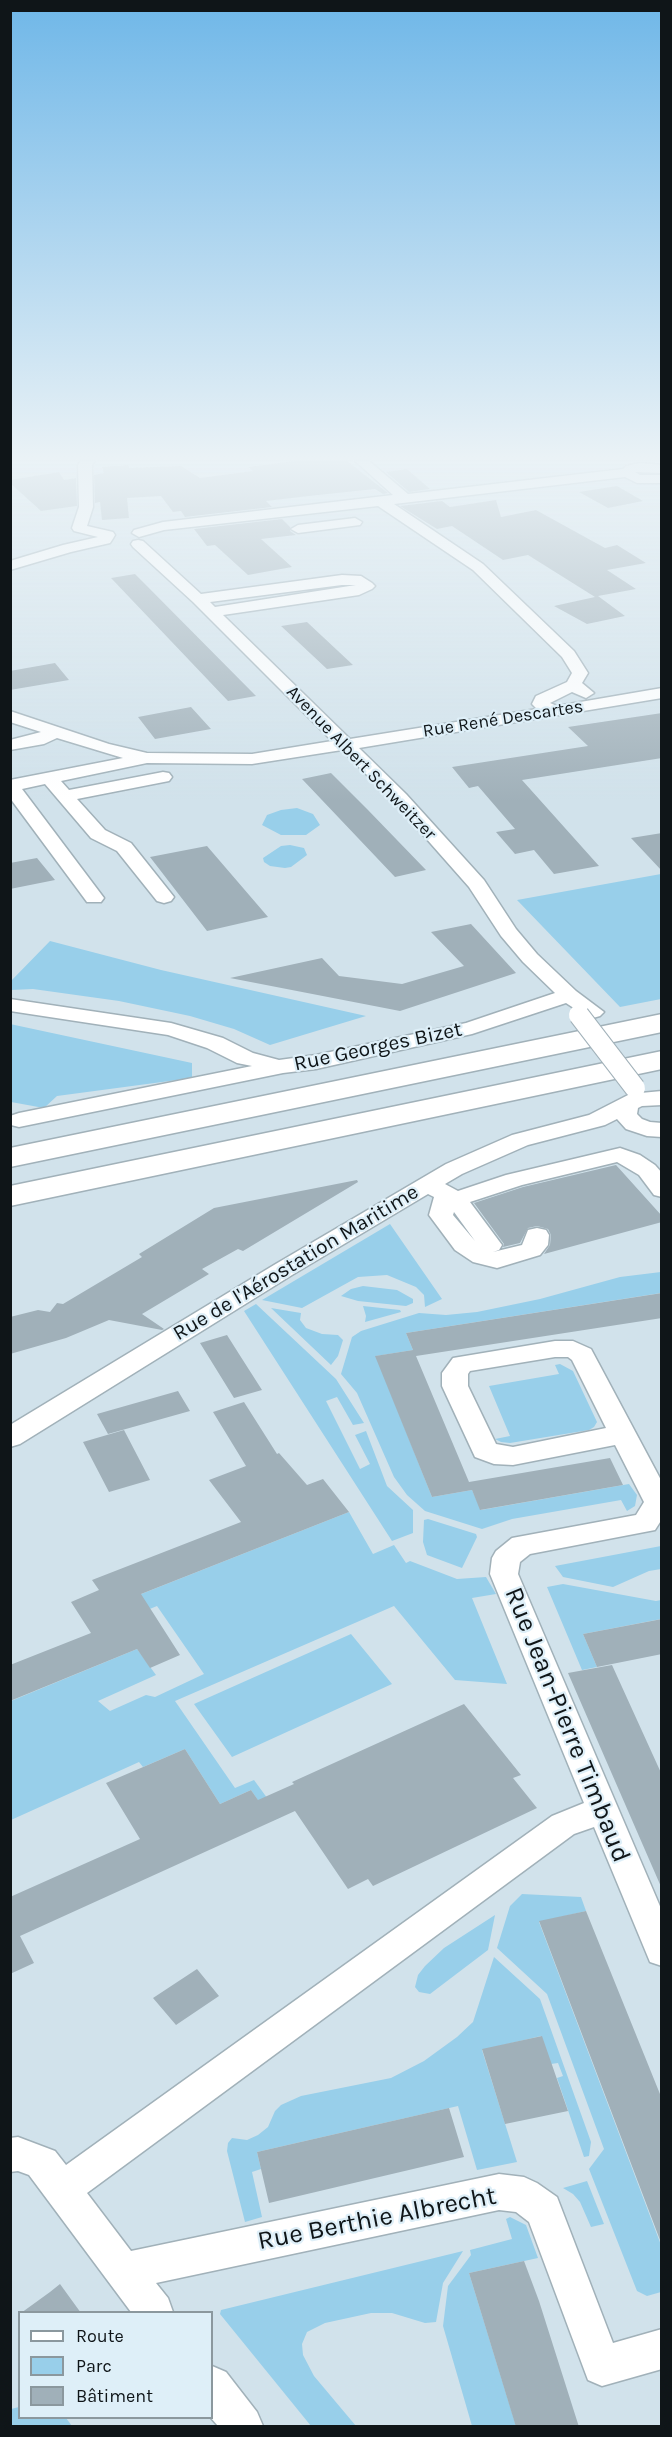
<!DOCTYPE html>
<html>
<head>
<meta charset="utf-8">
<style>
	body { margin:0 }
	#map { position:relative; width:672px; height:2437px; overflow:hidden; background:#d1e2eb; font-family:Karla,sans-serif }
	canvas { display:block }
	.frame { position:absolute; inset:0; border:12px solid #0f1518; pointer-events:none }
	.legend { position:absolute; left:18px; top:2311px; width:195px; height:108px; box-sizing:border-box; background:#deeff8; border:2px solid #8b989e; margin:0; padding:8px 10px; list-style:none; font-size:18px; color:#0f1518 }
	.legend li { display:flex; align-items:center; gap:12px; height:30px }
	.legend b { width:30px; border:2px solid #8b989e }
</style>
</head>
<body>
<div id="map">
<canvas width="672" height="2437"></canvas>
<div class="frame"></div>
<ul class="legend">
<li><b style="height:8px;background:#fff"></b>Route</li>
<li><b style="height:16px;background:#98cfea"></b>Parc</li>
<li><b style="height:16px;background:#a0b0b9"></b>Bâtiment</li>
</ul>
</div>
<script>
const g = document.querySelector('canvas').getContext('2d');
g.lineJoin = 'round';
function fill(path, color) { g.fillStyle = color; g.fill(path, 'evenodd'); }
const poly = rows => new Path2D(rows.map(r => 'M' + r).join(''));
function strokePath(path, color, width, dash) { g.strokeStyle = color; g.lineWidth = width; g.lineCap = dash ? 'butt' : 'round'; g.setLineDash(dash || []); g.stroke(path); }
function write(font, color, halo, rows, align = 'center') {
  g.font = font + ' Karla,sans-serif'; g.lineWidth = 4.5; g.setLineDash([]); g.textBaseline = 'middle'; g.strokeStyle = halo; g.fillStyle = color; for (const [text, x, y, turn = 0] of rows) {
    g.save(); g.translate(x, y); g.rotate((+turn || 0) * Math.PI / 180); g.textAlign = isNaN(turn) ? turn : align; if (halo) g.strokeText(text, 0, 0); g.fillText(text, 0, 0); g.restore();
  }
}
fill(poly([
	[297,808,313,814,320,825,306,835,281,835,262,825,267,815,281,810],
	[290,845,304,848,307,855,291,867,285,868,270,866,264,862,263,858,281,846],
	[661,874,661,999,620,1007,517,900],
	[50,941,161,970,366,1016,270,1045,234,1029,190,1016,119,1001,33,989,11,990,11,981],
	[10,1024,192,1063,192,1078,57,1096,44,1108,11,1102],
	[390,1224,442,1299,425,1307,424,1295,416,1287,387,1275,358,1277,302,1308,262,1300],
	[661,1272,661,1293,406,1333,413,1350,376,1356,432,1497,472,1490,481,1510,629,1484,637,1495,635,1506,627,1511,621,1500,512,1519,482,1529,425,1511,407,1495,394,1477,357,1393,341,1374,352,1337,361,1331,419,1313,446,1315,477,1312,540,1299,620,1277],
	[363,1286,397,1290,413,1299,413,1303,406,1306,358,1301,341,1296,351,1289],
	[256,1304,336,1379,364,1423,353,1425,337,1397,326,1401,360,1469,370,1464,355,1435,366,1431,387,1486,413,1510,413,1533,392,1541,244,1311],
	[363,1306,400,1310,401,1312,365,1322,366,1316],
	[271,1308,301,1313,300,1320,306,1328,322,1334,338,1335,343,1340,338,1356,331,1365],
	[560,1364,573,1371,597,1422,594,1427,589,1430,510,1443,501,1442,495,1439,510,1436,489,1386,559,1374,555,1365],
	[349,1512,373,1554,394,1545,406,1563,410,1561,457,1579,486,1577,496,1594,472,1598,507,1684,455,1680,394,1606,175,1701,235,1788,254,1780,281,1817,272,1821,251,1790,220,1804,185,1749,143,1767,139,1762,11,1820,11,1701,137,1649,156,1675,98,1701,110,1711,146,1695,155,1697,204,1674,157,1606,135,1615,126,1600],
	[428,1519,476,1534,477,1537,462,1568,427,1555,423,1542,424,1520],
	[661,1546,661,1569,649,1571,613,1587,563,1577,555,1566],
	[563,1584,656,1601,661,1600,661,1619,583,1634,597,1667,582,1670,547,1587],
	[351,1634,392,1684,232,1757,194,1704],
	[522,1894,581,1897,586,1911,539,1922,661,2245,661,2292,647,2296,637,2291,589,2169,604,2149,547,1994,497,1948,510,1906],
	[495,1915,488,1950,430,1994,419,1992,415,1987,418,1975,425,1966,444,1948],
	[494,1957,540,1999,591,2142,589,2156,584,2157,557,2078,563,2076,558,2063,551,2064,541,2036,482,2050,517,2162,477,2170,458,2106,257,2152,261,2169,252,2172,262,2217,245,2222,227,2151,228,2143,232,2138,247,2140,258,2135,268,2127,275,2111,281,2105,301,2096,391,2078,424,2061,457,2037,473,2022],
	[587,2181,604,2224,591,2227,580,2202,573,2194,563,2188],
	[510,2217,526,2225,538,2258,469,2273,516,2426,472,2426,443,2326,448,2286,471,2255,470,2250,512,2239,506,2219],
	[463,2251,443,2283,436,2322,425,2323,392,2313,371,2313,325,2323,307,2332,302,2344,303,2355,314,2376,356,2426,311,2426,220,2314,221,2310],
	[19,2407,20,2418,66,2418,72,2426,11,2426,11,2409]
]), '#98cfea');
fill(poly([
	[295,461,347,461,388,493,383,494,375,489,309,496,266,501,272,507,185,517,181,511,173,512,161,496,127,498,129,518,102,520,100,502,95,503,94,475,104,473,102,467,128,465,129,468,181,466,200,478,253,471,248,467],
	[407,469,430,489,409,492,386,472],
	[59,472,64,480,76,478,77,506,41,511,10,483,10,480],
	[617,486,643,501,608,508,579,492],
	[496,500,501,517,536,510,605,548,617,545,646,563,607,570,636,589,598,596,625,616,587,624,554,606,595,597,528,555,503,560,452,526,437,529,400,506,442,501,450,507],
	[282,519,290,527,290,531,296,535,261,539,292,567,248,575,215,545,207,546,194,529],
	[135,574,145,584,256,696,228,701,111,578],
	[307,622,353,665,327,669,281,626],
	[55,663,69,680,10,690,10,671],
	[191,707,211,729,155,739,138,717],
	[662,713,662,758,522,780,599,866,554,874,534,850,515,854,496,832,515,829,478,786,469,788,452,767,588,746,568,727],
	[331,773,368,810,426,870,395,877,302,779],
	[662,833,662,871,631,838],
	[207,846,268,917,207,931,150,857],
	[37,858,55,880,10,889,10,863],
	[471,924,516,973,400,1011,230,978,322,958,339,976,402,984,464,966,431,932],
	[616,1165,662,1216,662,1222,544,1254,550,1245,551,1235,548,1229,537,1226,528,1228,520,1243,503,1247,504,1244,474,1203,523,1187],
	[357,1180,358,1182,243,1251,238,1249,202,1269,209,1274,142,1314,164,1329,162,1330,109,1320,66,1338,10,1354,10,1317,38,1310,50,1312,57,1303,63,1304,142,1257,139,1254,214,1208],
	[662,1293,662,1318,416,1356,469,1482,610,1458,623,1485,480,1510,472,1490,432,1497,375,1356,413,1350,406,1333],
	[227,1335,239,1354,262,1390,234,1398,200,1343],
	[178,1391,190,1411,108,1434,97,1414],
	[244,1402,277,1454,279,1453,307,1485,323,1479,349,1512,141,1594,180,1655,150,1668,137,1649,10,1701,10,1665,91,1633,71,1602,99,1590,92,1580,241,1522,209,1480,246,1466,213,1412],
	[124,1430,150,1480,109,1492,83,1442],
	[662,1619,662,1654,597,1667,583,1634],
	[612,1665,662,1775,662,1889,568,1673],
	[464,1704,521,1775,513,1778,537,1808,373,1886,368,1879,348,1889,295,1811,20,1936,34,1963,10,1974,10,1897,140,1839,106,1783,185,1749,220,1804,251,1790,258,1800,294,1784,292,1782],
	[586,1911,662,2099,662,2240,660,2240,539,1921],
	[197,1969,219,1996,176,2025,153,1998],
	[542,2036,568,2111,505,2124,482,2049],
	[449,2108,464,2157,269,2203,257,2152],
	[524,2261,539,2301,579,2427,516,2427,469,2273],
	[60,2284,81,2313,21,2313,50,2292]
]), '#a0b0b9');
const minor = poly([
	[81,461,95,461,92,465,93,507,87,526,113,532,115,535,112,540,110,543,71,552,10,570,10,561,63,545,98,537,74,531,72,528,79,507,78,465,81,461],
	[355,461,369,461,408,494,623,469,626,466,640,463,662,465,662,473,635,472,640,475,662,475,662,483,637,483,625,477,394,504,483,564,574,651,588,673,582,683,594,693,586,698,572,692,550,703,557,706,662,688,662,698,359,748,406,794,484,880,516,929,537,954,576,991,604,1012,600,1016,593,1018,586,1016,566,1003,472,1034,316,1069,283,1073,19,1127,11,1125,10,1116,19,1113,252,1066,237,1063,207,1048,168,1035,10,1011,10,999,171,1023,223,1038,253,1053,279,1060,316,1055,466,1023,555,993,523,962,501,936,469,887,394,802,342,750,252,764,147,763,61,781,69,790,163,772,169,773,172,777,169,781,77,799,105,830,131,843,174,897,171,901,164,903,157,901,117,851,91,838,45,784,22,789,104,898,101,902,87,902,10,798,10,780,123,758,57,738,44,744,10,750,10,740,41,732,10,722,10,711,109,744,147,753,252,754,332,741,193,602,133,547,131,544,133,541,138,540,143,541,201,594,342,575,361,576,372,583,375,586,372,589,359,595,223,615,350,739,537,709,532,704,536,696,567,682,572,673,562,657,473,570,378,506,164,530,139,537,132,533,134,530,163,522,393,495,355,461],
	[342,585,356,585,215,607,210,602,342,585],
	[355,518,362,522,360,525,298,533,291,529,298,525,355,518],
	[662,1091,662,1105,642,1106,638,1108,637,1114,642,1119,650,1122,662,1123,662,1137,647,1136,626,1129,617,1119,605,1125,528,1145,462,1174,445,1184,458,1191,506,1175,620,1148,640,1155,655,1165,662,1173,662,1197,654,1195,639,1175,617,1162,522,1185,470,1202,502,1245,499,1250,493,1252,522,1245,528,1230,537,1228,546,1230,549,1235,548,1245,540,1255,497,1268,473,1262,455,1250,429,1215,434,1197,428,1194,292,1275,20,1444,10,1447,10,1425,274,1265,446,1164,512,1135,589,1115,630,1094,662,1091],
	[454,1212,475,1241,453,1215,454,1212],
	[555,1341,573,1341,591,1349,662,1482,662,1519,655,1530,530,1554,520,1562,518,1574,662,1911,662,1966,650,1962,594,1827,574,1834,87,2193,131,2251,499,2174,524,2177,537,2183,557,2197,613,2343,662,2329,662,2369,602,2386,588,2380,529,2222,516,2212,499,2210,156,2283,168,2298,173,2312,131,2312,29,2175,18,2171,10,2172,10,2138,18,2137,55,2151,66,2165,552,1816,584,1803,490,1574,492,1558,496,1551,512,1538,636,1515,644,1502,615,1445,513,1465,494,1464,475,1457,442,1386,442,1373,453,1358,555,1341],
	[555,1357,568,1357,572,1360,606,1428,513,1447,496,1444,468,1386,468,1374,470,1371,555,1357],
	[212,2366,226,2372,257,2412,263,2426,218,2426,211,2418,212,2366]
]);
const highway = poly([
	[662,1014,662,1032,10,1167,10,1148,662,1014],
	[662,1051,662,1069,10,1206,10,1186,662,1051]
]);
strokePath(minor, '#a1b1b9', 3);
strokePath(highway, '#a1b1b9', 3);
fill(minor, '#fff');
fill(highway, '#fff');
const minorBridge = poly([
	[579,1015,635,1088]
]);
strokePath(minorBridge, '#a1b1b9', 22, []);
strokePath(minorBridge, '#fff', 20);
const sky = g.createLinearGradient(0, 0, 0, 802);
sky.addColorStop(0, '#6fb7e8');
sky.addColorStop(0.57, '#eaf2f6');
sky.addColorStop(1, '#eaf2f600');
g.fillStyle = sky;
g.fillRect(0, 0, 672, 802);
write('18px', '#0f1518', '#deeff8', [
	["Rue René Descartes",503,719,-9],
	["Avenue Albert Schweitzer",361,763,46]
]);
write('21px', '#0f1518', '#deeff8', [
	["Rue Georges Bizet",378,1047,-12],
	["Rue de l'Aérostation Maritime",296,1263,-31]
]);
write('26px', '#0f1518', '#deeff8', [
	["Rue Jean-Pierre Timbaud",567,1725,68],
	["Rue Berthie Albrecht",377,2219,-11]
]);
</script>
</body>
</html>
